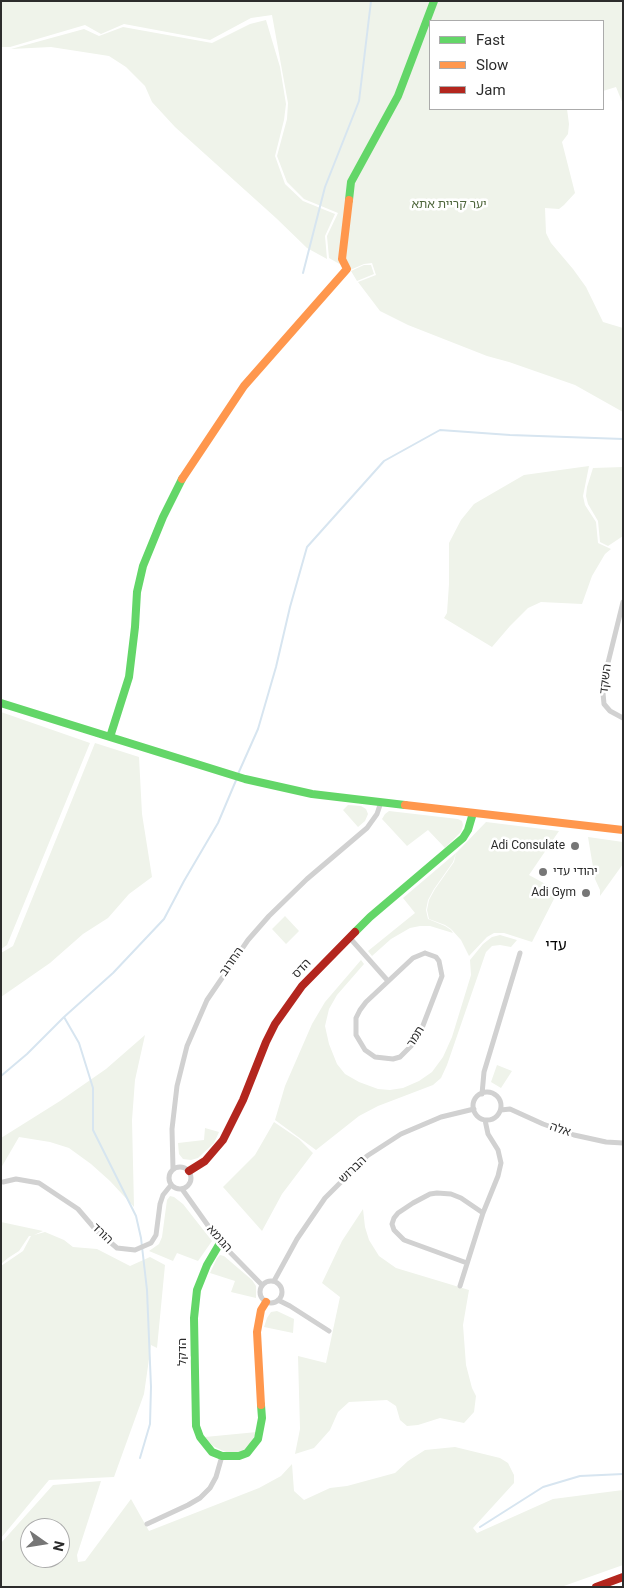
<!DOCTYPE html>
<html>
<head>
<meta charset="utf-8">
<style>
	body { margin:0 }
	#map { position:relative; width:624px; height:1588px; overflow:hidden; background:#fff; font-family:Roboto,sans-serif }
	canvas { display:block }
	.frame { position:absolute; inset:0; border:2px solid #2c2c2c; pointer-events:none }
	.legend { position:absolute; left:429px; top:20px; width:175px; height:90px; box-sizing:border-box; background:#fff; border:1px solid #ababab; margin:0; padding:6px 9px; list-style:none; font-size:15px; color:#2c2c2c }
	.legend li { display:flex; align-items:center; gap:10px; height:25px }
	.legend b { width:25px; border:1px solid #ababab }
	.north { position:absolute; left:20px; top:1518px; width:50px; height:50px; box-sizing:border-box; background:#fff; border:1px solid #ababab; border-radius:50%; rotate:103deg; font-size:14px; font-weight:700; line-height:20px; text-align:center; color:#2c2c2c }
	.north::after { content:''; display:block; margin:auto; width:18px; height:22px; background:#767676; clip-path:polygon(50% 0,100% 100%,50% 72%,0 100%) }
</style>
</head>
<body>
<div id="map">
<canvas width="624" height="1588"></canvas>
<div class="frame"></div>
<ul class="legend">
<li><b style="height:6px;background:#63d668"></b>Fast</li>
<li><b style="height:6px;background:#ff974d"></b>Slow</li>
<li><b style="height:6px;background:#b3261e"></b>Jam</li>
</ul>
<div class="north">N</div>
</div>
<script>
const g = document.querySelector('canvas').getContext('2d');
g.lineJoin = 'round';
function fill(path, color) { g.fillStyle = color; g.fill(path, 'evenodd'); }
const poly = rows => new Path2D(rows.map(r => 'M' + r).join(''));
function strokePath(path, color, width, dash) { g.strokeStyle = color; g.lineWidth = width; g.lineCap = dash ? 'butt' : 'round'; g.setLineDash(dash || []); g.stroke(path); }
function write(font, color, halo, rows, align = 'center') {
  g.font = font + ' Roboto,"Noto Sans Hebrew",sans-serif'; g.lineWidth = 5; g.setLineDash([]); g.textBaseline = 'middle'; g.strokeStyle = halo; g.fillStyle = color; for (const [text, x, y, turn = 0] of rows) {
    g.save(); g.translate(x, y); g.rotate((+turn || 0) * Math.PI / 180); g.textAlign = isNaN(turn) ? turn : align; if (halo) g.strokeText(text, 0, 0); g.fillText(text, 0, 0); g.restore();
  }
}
fill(poly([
	[1,1,623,1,623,104,616,87,603,91,603,21,430,21,430,109,567,109,569,124,568,134,562,142,575,193,564,205,559,209,545,208,546,233,551,243,573,269,586,287,603,322,623,328,623,412,575,385,509,362,487,356,408,325,380,311,358,282,376,275,372,263,364,264,350,270,329,258,327,236,338,213,304,199,287,182,277,156,287,119,288,103,272,15,251,18,210,40,124,24,101,34,85,25,10,47,1,47],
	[266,20,280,67,286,104,284,120,275,156,285,184,303,201,335,214,325,236,327,259,307,248,276,218,175,127,152,102,145,86,126,67,109,56,51,47,11,49,84,29,99,36,123,27,212,43,250,24],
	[364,265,371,265,374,274,357,281,351,271],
	[589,466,583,496,585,505,596,522,598,543,611,549,605,554,592,576,582,604,541,602,528,608,510,626,492,647,444,618,447,613,449,584,449,543,461,520,474,504,524,475],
	[623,467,623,536,608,546,600,542,598,521,588,504,586,496,587,487,593,468],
	[1,712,90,743,7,945,1,949],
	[95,743,139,757,142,814,152,877,129,894,108,918,83,934,50,963,1,997,1,953,13,946],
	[348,805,361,806,366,809,368,814,365,821,358,827,343,810],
	[389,811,458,819,462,821,463,825,461,832,445,848,428,830,407,846,382,819,385,814],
	[486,822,559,831,529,875,558,891,532,942,504,933,494,933,487,937,469,956,461,940,451,929,445,925,429,919,427,910,429,900,435,889,454,862,456,853,453,862,434,889,428,900,426,910,428,919,445,926,451,930,453,933,430,926,420,926,410,928,391,939,372,956,368,951,415,913,403,898,457,852],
	[588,837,623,842,623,864,600,896,600,890,595,879],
	[285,916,299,931,286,944,272,929],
	[500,935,517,940,511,947,500,945,492,946,486,952,447,1065,441,1078,433,1085,378,1106,359,1116,316,1150,275,1120,285,1086,312,1024,325,1002,361,960,364,964,337,995,329,1009,325,1026,329,1044,337,1064,345,1074,359,1082,378,1089,390,1090,403,1088,419,1081,432,1072,443,1057,452,1037,471,975,470,960,483,944,492,937],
	[145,1035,135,1080,132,1120,134,1207,110,1181,91,1164,69,1148,50,1142,19,1137,1,1168,1,1138,60,1101,106,1069],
	[497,1065,512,1071,501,1088,491,1082],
	[274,1122,299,1139,313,1153,282,1194,262,1231,223,1187,255,1155],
	[205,1128,219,1132,214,1143,198,1158,191,1160,183,1159,179,1154,178,1143,204,1140],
	[170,1196,174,1197,183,1204,212,1241,198,1261,177,1253,173,1261,149,1251,159,1244,162,1237,167,1200],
	[363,1209,365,1227,369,1240,379,1256,396,1268,469,1290,463,1325,466,1365,472,1388,476,1396,474,1412,464,1423,440,1418,418,1425,407,1426,400,1420,396,1406,387,1400,349,1402,338,1412,330,1430,314,1448,295,1454,300,1429,298,1356,326,1363,340,1297,322,1283,342,1241],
	[1,1222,43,1231,34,1235,45,1232,64,1240,73,1247,97,1249,130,1266,150,1257,165,1265,157,1348,151,1345,144,1394,114,1477,49,1480,1,1538,1,1266,23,1251,31,1236,29,1236,19,1251,8,1258,1,1264],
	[220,1255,224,1256,252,1280,256,1286,256,1298,231,1292,235,1281,210,1273,217,1258],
	[277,1311,294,1319,293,1333,264,1327,267,1318,271,1312],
	[257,1432,248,1447,243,1452,229,1453,221,1450,213,1446,205,1437],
	[455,1447,500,1458,508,1463,514,1475,514,1483,473,1528,477,1533,553,1499,623,1490,623,1565,561,1587,1,1587,1,1543,53,1485,101,1481,77,1555,78,1562,85,1561,131,1499,149,1531,259,1488,281,1476,292,1464,294,1491,304,1500,330,1488,347,1486,395,1473,408,1461,425,1450],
	[30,1528,60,1528,60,1558,30,1558]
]), '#eff3ea');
strokePath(poly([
	[303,273,325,187,359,101,371,1],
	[238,774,258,729,276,667,290,607,307,547,384,461,440,430,510,435,623,439],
	[64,1017,79,1043,93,1088,93,1130,136,1216,141,1238,147,1290,151,1387,150,1424,140,1458],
	[1,1076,27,1054,64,1017,113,973,164,919,184,881,218,823,237,778],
	[480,1527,543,1487,580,1476,623,1474]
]), '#d7e5f0', 2);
strokePath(poly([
	[623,602,603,683,603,693,604,704,610,711,623,718],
	[349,937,388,981],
	[425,953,436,957,439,961,442,976,422,1028,412,1045,400,1057,393,1059,375,1057,365,1050,356,1035,356,1018,360,1010,366,1002,413,958,425,953],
	'473 1106a14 14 0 1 1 28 0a14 14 0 1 1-28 0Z',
	[482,1094,484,1072,520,953],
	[501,1110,510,1109,543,1124,574,1135,606,1142,623,1143],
	'169 1178a11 11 0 1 1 22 0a11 11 0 1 1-22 0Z',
	[173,1169,172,1129,177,1086,187,1046,207,1000,248,940,269,916,307,879,367,828,377,814,381,802],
	[3,1182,16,1179,39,1183,78,1209,96,1230,117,1248,135,1250,151,1243,156,1235,160,1204,163,1195,171,1185],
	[182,1189,219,1241,262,1285],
	[467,1263,404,1240,394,1230,392,1224,394,1218,398,1213,413,1203,430,1194,437,1193,451,1194,461,1198,483,1213],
	'260 1292a11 11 0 1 1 22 0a11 11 0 1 1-22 0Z',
	[274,1281,297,1239,325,1198,367,1156,401,1134,441,1117,474,1109],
	[460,1286,483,1213,498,1176,501,1163,498,1150,488,1134,485,1120],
	[278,1300,290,1306,329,1331],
	[147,1524,188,1505,200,1498,210,1488,216,1477,222,1456]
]), '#d1d1d1', 5);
strokePath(poly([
	[349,200,351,182,398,96,434,1],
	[1,703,245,779,312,794,405,805],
	[110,737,129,677,135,627,137,592,143,566,163,517,182,479],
	[355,932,370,917,463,838,468,830,473,813],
	[220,1243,207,1265,197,1290,194,1318,196,1426,200,1437,212,1452,222,1456,239,1456,247,1453,258,1439,262,1418,261,1405]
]), '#63d668', 8);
strokePath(poly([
	[182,479,244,386,347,269,342,259,349,200],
	[405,805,623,830],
	[261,1405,257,1332,261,1310,266,1302]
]), '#ff974d', 8);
strokePath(poly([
	[189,1171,205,1161,223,1140,243,1100,266,1042,275,1024,302,986,355,932],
	[596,1587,623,1577]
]), '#b3261e', 8);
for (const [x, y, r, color] of [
	[575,846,5,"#767676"],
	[543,872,5,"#767676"],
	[586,893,5,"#767676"]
]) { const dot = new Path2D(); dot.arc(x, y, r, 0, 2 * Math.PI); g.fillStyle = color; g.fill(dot); strokePath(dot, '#fff', 2); }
write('12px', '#4e663b', '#fff', [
	["יער קריית אתא",449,205]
]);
write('12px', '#2c2c2c', '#fff', [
	["השקד",606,679,-83],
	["החרוב",232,962,-55],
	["הדס",302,969,-47],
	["תמר",416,1037,-58],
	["אלה",560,1130,18],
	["הברוש",353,1170,-44],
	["הורד",102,1234,44],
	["הגומא",219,1239,49],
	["הדקל",183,1352,-90]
]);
write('12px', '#2c2c2c', '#fff', [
	["Adi Consulate",565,846],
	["יהודי עדי",553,872,"left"],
	["Adi Gym",576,893]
], 'right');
write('15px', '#000', '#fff', [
	["עדי",556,946]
]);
</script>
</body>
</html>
